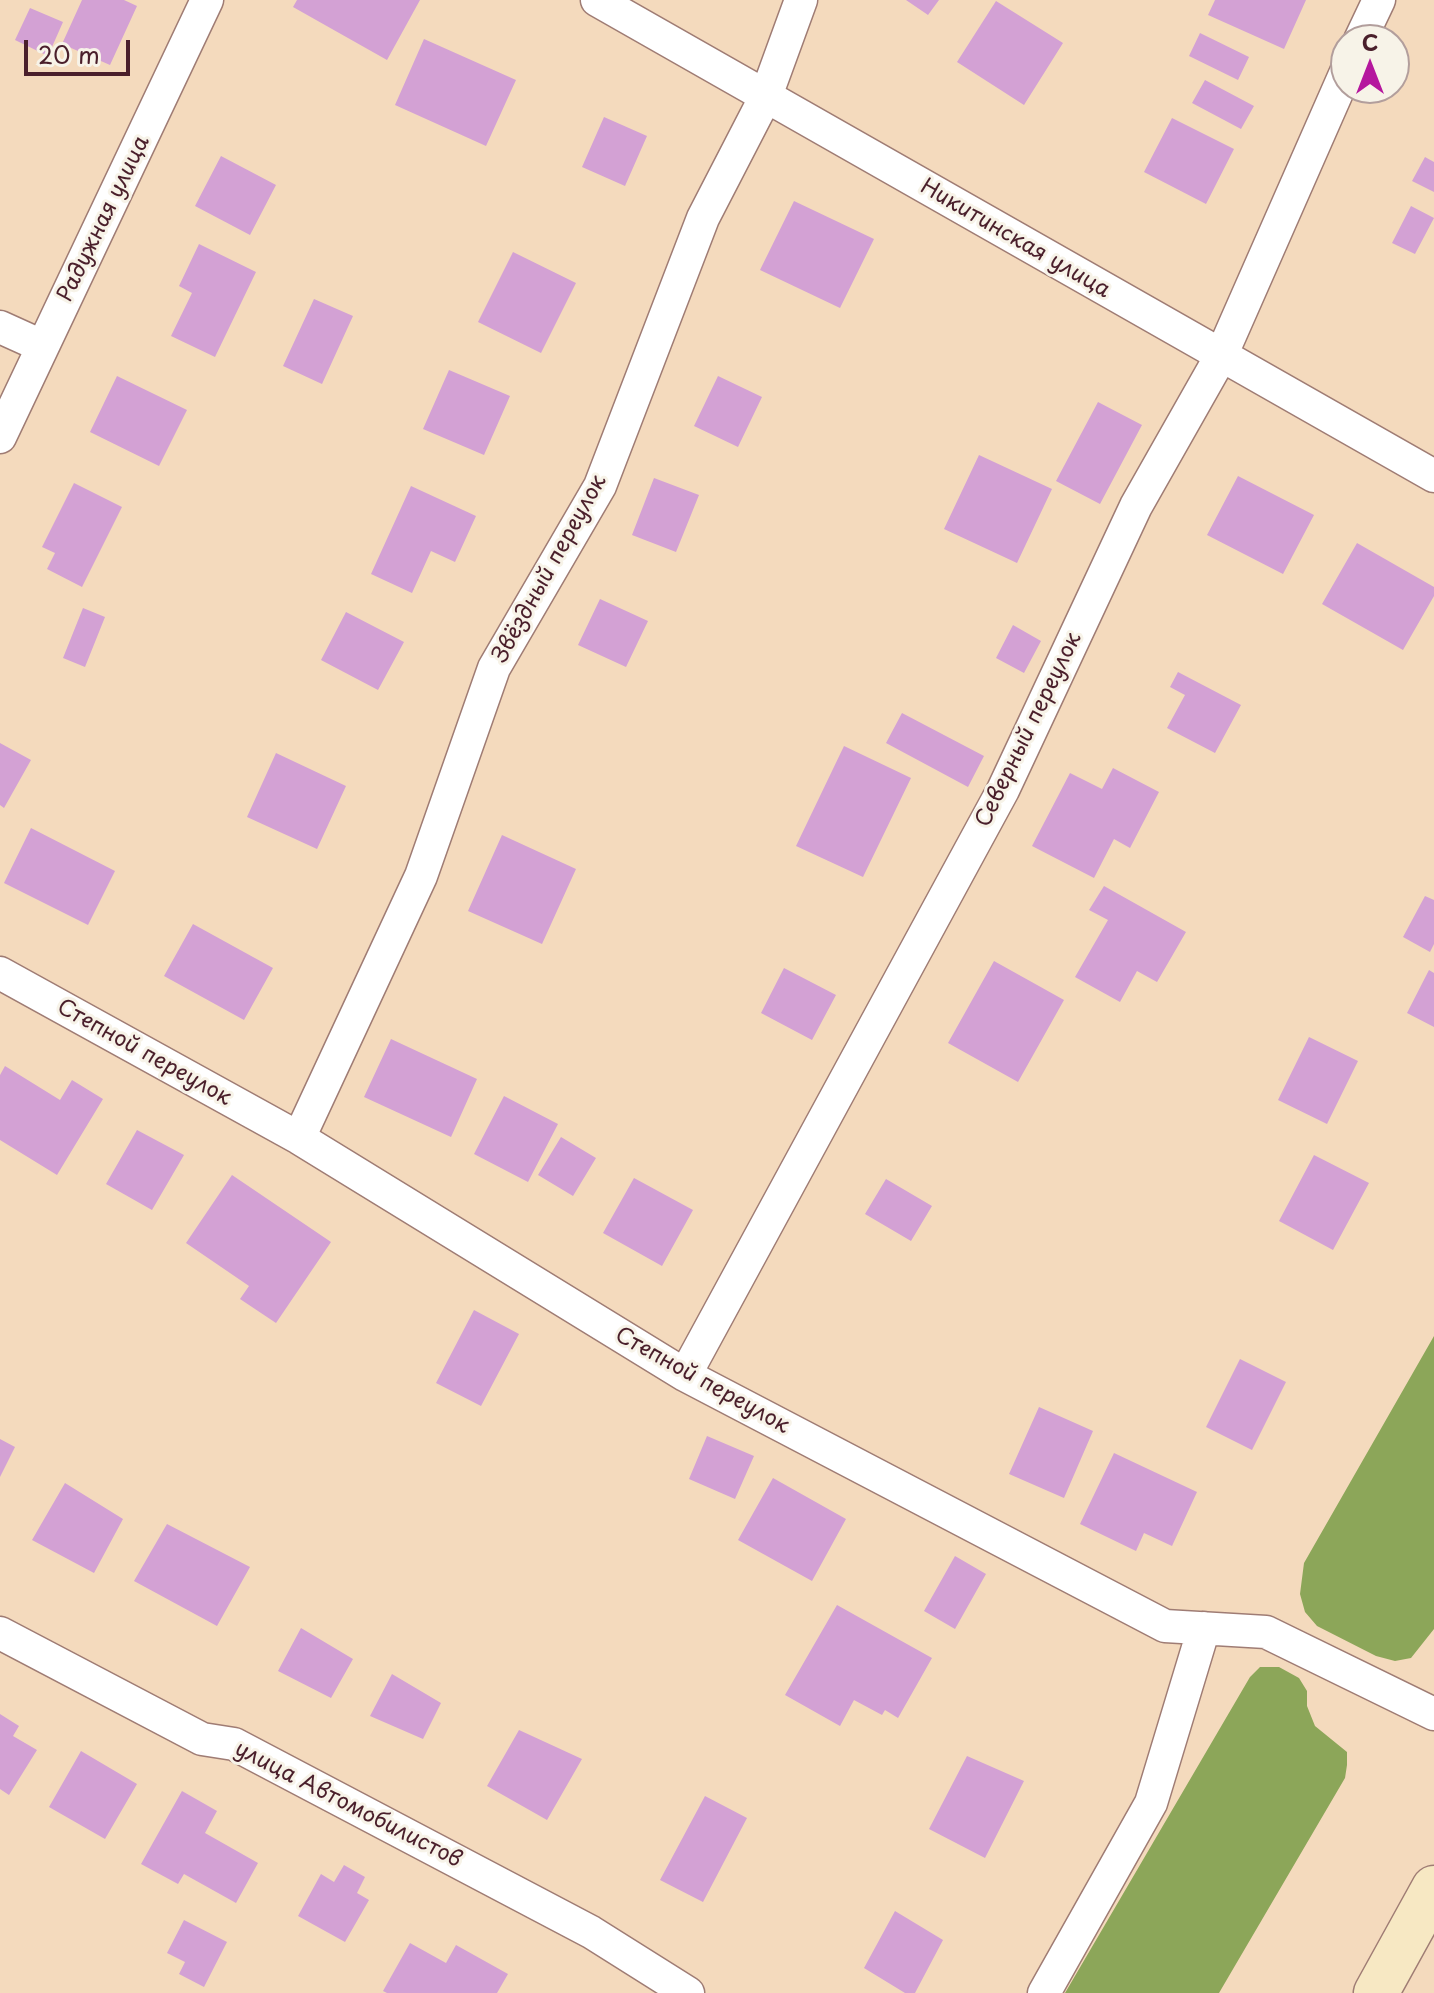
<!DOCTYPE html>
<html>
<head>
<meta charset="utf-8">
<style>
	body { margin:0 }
	#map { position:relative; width:1434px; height:1993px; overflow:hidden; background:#f4dabd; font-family:"Playpen Sans",sans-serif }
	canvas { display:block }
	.north { position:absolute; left:1330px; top:24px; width:80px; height:80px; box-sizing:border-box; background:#f7f3e8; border:2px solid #b29e9c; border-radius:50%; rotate:0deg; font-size:22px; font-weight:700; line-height:32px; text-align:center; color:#4a1f2b }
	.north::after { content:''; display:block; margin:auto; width:28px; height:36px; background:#b5179e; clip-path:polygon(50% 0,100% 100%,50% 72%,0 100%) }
	.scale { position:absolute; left:24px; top:40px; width:106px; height:36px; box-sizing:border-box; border:4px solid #4a1f2b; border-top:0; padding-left:10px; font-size:24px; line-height:28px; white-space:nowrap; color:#4a1f2b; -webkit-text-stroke:6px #f7f3e8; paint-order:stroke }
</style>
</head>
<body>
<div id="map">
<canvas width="1434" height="1993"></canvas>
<div class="north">С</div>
<div class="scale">20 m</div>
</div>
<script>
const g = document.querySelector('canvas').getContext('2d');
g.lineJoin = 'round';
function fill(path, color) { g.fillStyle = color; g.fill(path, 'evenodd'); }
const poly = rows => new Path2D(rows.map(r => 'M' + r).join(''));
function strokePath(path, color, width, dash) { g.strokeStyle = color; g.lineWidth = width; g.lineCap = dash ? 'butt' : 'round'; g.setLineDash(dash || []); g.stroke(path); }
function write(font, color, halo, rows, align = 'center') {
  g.font = font + ' "Playpen Sans",sans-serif'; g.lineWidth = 6; g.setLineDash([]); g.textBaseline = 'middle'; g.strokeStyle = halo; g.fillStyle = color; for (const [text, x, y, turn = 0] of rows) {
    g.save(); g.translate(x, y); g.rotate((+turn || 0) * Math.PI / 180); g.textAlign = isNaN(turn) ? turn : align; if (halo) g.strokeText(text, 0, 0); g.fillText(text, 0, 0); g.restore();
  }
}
fill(poly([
	[1434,1336,1434,1629,1411,1658,1395,1661,1376,1656,1317,1626,1305,1612,1300,1594,1304,1563],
	[1260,1667,1279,1667,1299,1678,1307,1691,1307,1706,1315,1726,1347,1752,1347,1765,1345,1778,1219,1993,1065,1993,1250,1677]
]), '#8ca659');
fill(poly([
	[82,0,124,0,137,6,110,65,62,44],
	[297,0,420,0,387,60,293,7],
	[906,0,939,0,928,15],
	[1215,0,1306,0,1284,49,1208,15],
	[996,1,1063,43,1024,105,957,62],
	[30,8,63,22,48,56,15,40],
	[1200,33,1249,57,1238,80,1189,56],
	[424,39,516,80,486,146,395,105],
	[1205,80,1254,106,1241,129,1192,103],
	[604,117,647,136,625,186,582,167],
	[1172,118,1234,149,1206,204,1144,172],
	[221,156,276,185,250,235,195,206],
	[1425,157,1434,162,1434,192,1412,181],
	[794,201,874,239,840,308,760,270],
	[1411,206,1434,218,1415,254,1392,243],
	[199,244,256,272,215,357,171,336,192,293,179,286],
	[513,252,576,283,541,353,478,322],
	[314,299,353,316,322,384,283,366],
	[449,370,510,396,484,455,423,429],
	[117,376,187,410,159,466,90,432],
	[718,376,762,397,738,447,694,426],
	[1098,402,1142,425,1100,504,1056,481],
	[979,455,1052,489,1017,563,944,529],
	[1238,476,1314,515,1283,574,1207,535],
	[654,478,699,495,676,552,632,535],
	[74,483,122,507,82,587,47,569,55,553,42,547],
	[411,486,476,516,455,562,431,551,412,593,371,574],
	[1357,543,1434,587,1434,596,1403,650,1322,604],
	[600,599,648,621,626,667,578,645],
	[83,608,105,617,85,667,63,658],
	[346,612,404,642,378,690,321,660],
	[1013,625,1041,641,1024,673,996,658],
	[1178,672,1241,705,1215,753,1167,728,1185,695,1170,687],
	[902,713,984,756,968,787,886,743],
	[0,743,31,760,4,808,0,805],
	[844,746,911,778,863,877,796,846],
	[276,753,346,786,317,849,247,817],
	[1113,768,1159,792,1130,848,1114,839,1094,878,1032,846,1070,773,1102,789],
	[31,828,115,871,88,925,4,883],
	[502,835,576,869,542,944,468,911],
	[1104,886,1186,932,1157,982,1137,971,1120,1002,1075,977,1108,920,1089,910],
	[1425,896,1434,900,1434,944,1430,952,1403,937],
	[193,924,273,968,244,1020,164,976],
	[994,961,1064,1000,1018,1082,948,1043],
	[784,968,836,995,812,1040,761,1013],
	[1429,970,1434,973,1434,1027,1407,1013],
	[1309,1037,1358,1061,1327,1124,1278,1100],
	[391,1039,477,1079,451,1137,364,1097],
	[5,1066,60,1100,72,1080,103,1099,57,1175,0,1140,0,1075],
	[504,1096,558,1124,528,1182,474,1154],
	[137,1130,184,1155,152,1210,106,1184],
	[561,1137,596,1158,573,1196,538,1175],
	[1314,1155,1369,1183,1333,1250,1279,1221],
	[232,1175,331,1242,276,1323,240,1299,249,1286,186,1243],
	[634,1178,693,1210,662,1266,603,1233],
	[886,1179,932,1206,911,1241,865,1214],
	[474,1310,519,1334,481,1406,436,1383],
	[1240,1359,1286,1382,1252,1450,1206,1427],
	[1039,1407,1093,1431,1064,1498,1009,1474],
	[707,1436,754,1456,735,1499,689,1479],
	[0,1439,15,1447,0,1477],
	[1114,1453,1197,1492,1172,1546,1144,1533,1136,1551,1080,1524],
	[773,1478,846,1519,812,1581,738,1540],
	[65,1483,123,1519,94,1573,32,1540],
	[167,1524,250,1567,217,1626,134,1581],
	[955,1556,986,1574,955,1629,924,1611],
	[837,1605,932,1658,898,1718,885,1710,882,1715,854,1700,840,1726,785,1695],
	[301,1628,353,1659,331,1698,278,1671],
	[392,1674,441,1703,423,1739,370,1716],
	[0,1714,19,1726,13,1736,37,1750,9,1795,0,1789],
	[519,1730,582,1759,547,1820,487,1786],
	[81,1751,137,1784,105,1839,49,1807],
	[967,1756,1024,1781,985,1858,929,1829],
	[182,1791,217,1811,205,1833,258,1863,236,1903,184,1874,178,1884,141,1864],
	[705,1796,747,1818,703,1902,660,1880],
	[344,1865,365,1877,357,1893,369,1900,345,1942,298,1916,321,1874,334,1882],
	[895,1911,943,1940,915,1993,905,1993,864,1968],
	[184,1920,227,1942,204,1987,179,1974,185,1962,167,1953],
	[410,1943,446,1963,456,1945,508,1974,497,1993,387,1993,383,1991]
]), '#d3a1d4');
const street = poly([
	[597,0,1434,476],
	[1360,40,1379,0],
	[0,327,42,346],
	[0,437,207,0],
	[0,973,299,1138,685,1375,1165,1626,1266,1632,1434,1714],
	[299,1138,421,876,494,668,600,486,703,218,766,96,801,0],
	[685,1375,1003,790,1136,506,1221,356,1346,72],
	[0,1633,202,1739,234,1744,591,1932,688,1993],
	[1044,1993,1151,1803,1204,1628]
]);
const secondary = poly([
	[1376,1993,1434,1888]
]);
strokePath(street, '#9f7c74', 35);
strokePath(secondary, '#9f7c74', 47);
strokePath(street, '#fff', 32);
strokePath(secondary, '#f7e8c3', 44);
write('22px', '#4a1f2b', '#f7f3e8', [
	["Радужная улица",104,219,-64],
	["Никитинская улица",1015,239,30],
	["Звёздный переулок",550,569,-61],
	["Северный переулок",1029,730,-64],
	["Степной переулок",144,1053,29],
	["Степной переулок",702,1381,29],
	["улица Автомобилистов",348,1805,27]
]);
</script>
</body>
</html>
